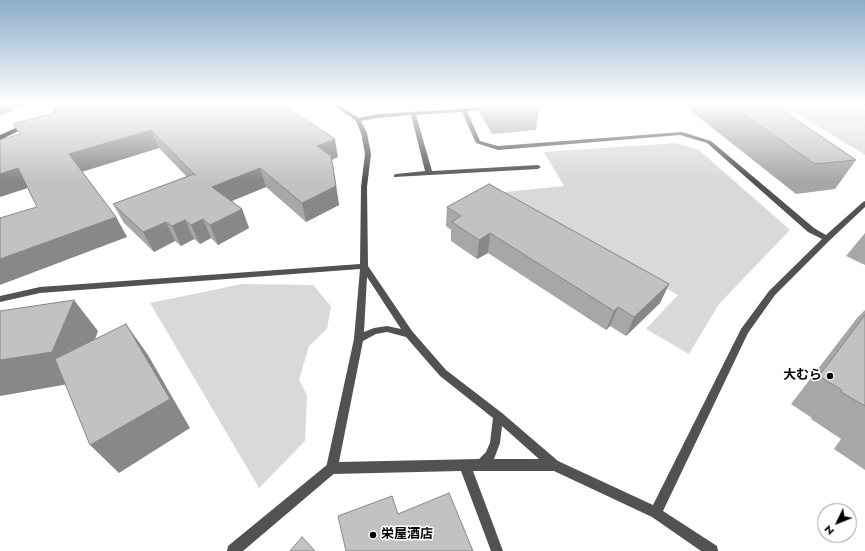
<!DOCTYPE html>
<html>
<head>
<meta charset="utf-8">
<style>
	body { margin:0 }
	#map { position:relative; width:865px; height:551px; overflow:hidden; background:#fff; font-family:Jost,sans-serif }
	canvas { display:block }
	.north { position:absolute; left:817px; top:503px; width:40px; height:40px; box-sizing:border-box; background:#fff; border:1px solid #999; border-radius:50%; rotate:227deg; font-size:11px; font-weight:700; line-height:16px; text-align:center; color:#000 }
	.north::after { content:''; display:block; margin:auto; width:14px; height:18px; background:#000; clip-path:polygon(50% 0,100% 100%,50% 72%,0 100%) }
</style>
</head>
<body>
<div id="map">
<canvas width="865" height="551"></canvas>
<div class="north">N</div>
</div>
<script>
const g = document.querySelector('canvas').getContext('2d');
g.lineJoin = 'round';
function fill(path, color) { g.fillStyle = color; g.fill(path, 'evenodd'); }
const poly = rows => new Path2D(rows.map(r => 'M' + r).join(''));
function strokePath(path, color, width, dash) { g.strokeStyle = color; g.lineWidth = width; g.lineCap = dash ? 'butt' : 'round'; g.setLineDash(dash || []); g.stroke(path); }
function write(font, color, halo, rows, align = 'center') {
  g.font = font + ' Jost,"Noto Sans JP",sans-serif'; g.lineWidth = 3; g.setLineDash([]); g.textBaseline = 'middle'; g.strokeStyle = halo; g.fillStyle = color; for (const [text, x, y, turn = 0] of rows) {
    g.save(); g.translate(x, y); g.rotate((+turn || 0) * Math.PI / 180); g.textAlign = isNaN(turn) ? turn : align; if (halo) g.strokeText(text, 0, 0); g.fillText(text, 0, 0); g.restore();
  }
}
fill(poly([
	[740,104,838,104,865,110,865,155,796,113,760,116],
	[676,143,699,150,790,230,719,304,689,354,646,329,678,295,495,193,564,186,544,152],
	[242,284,313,285,331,306,327,329,309,346,299,380,307,395,305,441,259,488,150,303]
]), '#d9d9d9');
fill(poly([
	[9,104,29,104,0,116,0,107]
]), '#a0a0a0');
fill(poly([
	[332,104,337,104,359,118,377,114,492,107,492,109,490,110,467,111,480,141,498,146,682,132,711,141,814,228,826,235,863,202,865,201,865,207,830,240,775,295,748,333,663,511,717,546,718,551,701,551,652,517,554,471,473,471,503,551,491,551,461,471,332,474,328,472,326,468,354,339,360,269,40,293,0,302,0,296,40,287,360,264,361,187,365,154,361,133,356,121,332,104],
	[462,112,476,143,498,150,680,135,707,143,808,232,822,239,769,291,741,329,653,505,558,461,502,413,446,370,412,331,368,266,367,187,371,154,367,133,361,121,377,118,411,115,425,171,396,174,394,175,394,177,538,169,541,167,538,165,432,171,416,115,462,112],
	[367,277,401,329,387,326,374,328,364,332,367,277],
	[387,332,406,337,440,376,493,418,490,443,486,452,479,459,339,462,363,341,376,334,387,332],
	[502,426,539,459,494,459,500,443,502,426],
	[527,104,552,104,550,105,529,107,526,105,527,104],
	[860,104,865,104,865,105,860,105,860,104]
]), '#525252');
fill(poly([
	[332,462,336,464,338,468,336,472,243,551,227,551,228,546,328,464,332,462]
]), '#525252');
fill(poly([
	[70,104,77,104,46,119,41,118,70,104],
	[29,122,31,123,31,125,0,140,0,135,29,122]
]), '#000');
fill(poly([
	[76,104,292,104,285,106,338,157,332,160,339,205,306,222,266,187,232,201,242,209,249,228,218,245,211,238,200,244,194,239,181,246,175,241,154,252,124,223,113,204,187,177,159,148,82,172,116,217,127,237,37,207,20,134,57,112,55,109],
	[479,104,540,104,536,130,492,134,479,112],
	[682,104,773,104,856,160,835,189,796,194],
	[447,207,669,284,660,303,626,336,610,326,606,330,488,253,477,259,451,241,451,230,446,226],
	[865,233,865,265,846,256],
	[865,310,865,470,834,449,841,439,811,419,812,418,791,404,857,318]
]), '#a7a7a7');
fill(poly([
	[270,104,292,104,272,110],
	[151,130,159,148,80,172,69,154],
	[335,139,338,157,321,164,317,146],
	[18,168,31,187,0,197,0,174],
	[260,168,266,187,219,206,212,187],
	[336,186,339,205,306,222,302,203],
	[242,209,249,228,218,245,210,225],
	[116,217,127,237,0,285,0,259],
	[203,219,211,238,200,244,191,225],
	[185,220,194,239,181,246,172,226],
	[166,222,175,241,154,252,143,232],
	[490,233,488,253,477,259,479,240],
	[669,284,660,303,626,336,634,317],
	[74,300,98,331,80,382,0,396,0,360],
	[618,307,610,326,606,330,614,311],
	[126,324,148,355,190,428,119,473,90,445]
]), '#888');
const building = poly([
	[76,104,282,104,335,139,317,146,331,156,336,186,302,203,260,168,212,187,242,209,210,225,203,219,191,225,185,220,172,226,166,222,143,232,113,204,194,174,196,176,151,130,69,154,116,217,0,259,0,218,37,207,18,168,0,174,0,140,20,134,13,124,57,112,55,109,76,104],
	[493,104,524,104,495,106,493,104],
	[729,104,773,104,856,160,815,164,729,104],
	[489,184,669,284,634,317,618,307,614,311,490,233,479,240,452,222,461,216,447,207,489,184],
	[74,300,52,352,0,360,0,311,74,300],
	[865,315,865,406,841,392,842,390,819,376,865,315],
	[126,324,170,399,90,445,55,359,126,324],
	[449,493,473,551,346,551,338,516,392,496,398,514,449,493],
	[302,537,315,551,290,551,302,537]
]);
fill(building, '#c2c2c2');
strokePath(building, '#888', 1);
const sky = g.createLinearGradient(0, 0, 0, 181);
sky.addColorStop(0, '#8baccb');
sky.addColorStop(0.57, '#fff');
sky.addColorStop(1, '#ffffff00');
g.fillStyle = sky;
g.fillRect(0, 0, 865, 181);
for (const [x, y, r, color] of [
	[830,376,4,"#000"],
	[373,535,4,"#000"]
]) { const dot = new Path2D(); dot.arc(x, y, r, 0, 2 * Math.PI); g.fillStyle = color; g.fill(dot); strokePath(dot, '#fff', 1.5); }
write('bold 13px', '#000', '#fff', [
	["大むら",822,376],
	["栄屋酒店",381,535,"left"]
], 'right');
</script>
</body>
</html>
